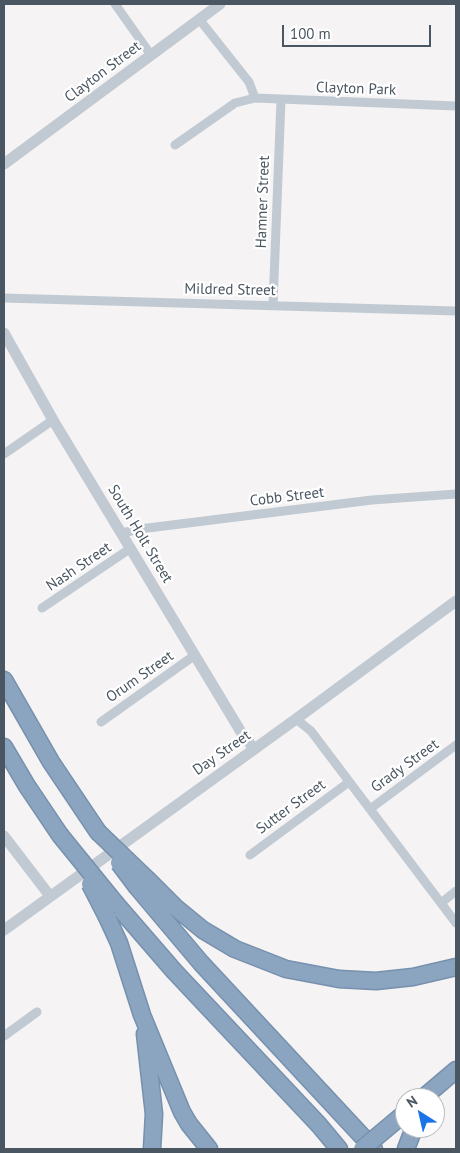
<!DOCTYPE html>
<html>
<head>
<meta charset="utf-8">
<style>
	body { margin:0 }
	#map { position:relative; width:460px; height:1153px; overflow:hidden; background:#f5f3f3; font-family:"PT Sans",sans-serif }
	canvas { display:block }
	.frame { position:absolute; inset:0; border:5px solid #4a5661; pointer-events:none }
	.north { position:absolute; left:395px; top:1088px; width:50px; height:50px; box-sizing:border-box; background:#fff; border:1px solid #b7bbc0; border-radius:50%; rotate:325deg; font-size:14px; font-weight:700; line-height:20px; text-align:center; color:#4a5661 }
	.north::after { content:''; display:block; margin:auto; width:18px; height:22px; background:#1a73e8; clip-path:polygon(50% 0,100% 100%,50% 72%,0 100%) }
	.scale { position:absolute; left:282px; top:25px; width:149px; height:22px; box-sizing:border-box; border:2px solid #4a5661; border-top:0; padding-left:6px; font-size:15px; line-height:18px; white-space:nowrap; color:#4a5661; -webkit-text-stroke:4px #fff; paint-order:stroke }
</style>
</head>
<body>
<div id="map">
<canvas width="460" height="1153"></canvas>
<div class="frame"></div>
<div class="north">N</div>
<div class="scale">100 m</div>
</div>
<script>
const g = document.querySelector('canvas').getContext('2d');
g.lineJoin = 'round';
const poly = rows => new Path2D(rows.map(r => 'M' + r).join(''));
function strokePath(path, color, width, dash) { g.strokeStyle = color; g.lineWidth = width; g.lineCap = dash ? 'butt' : 'round'; g.setLineDash(dash || []); g.stroke(path); }
function write(font, color, halo, rows, align = 'center') {
  g.font = font + ' "PT Sans",sans-serif'; g.lineWidth = 4.5; g.setLineDash([]); g.textBaseline = 'middle'; g.strokeStyle = halo; g.fillStyle = color; for (const [text, x, y, turn = 0] of rows) {
    g.save(); g.translate(x, y); g.rotate((+turn || 0) * Math.PI / 180); g.textAlign = isNaN(turn) ? turn : align; if (halo) g.strokeText(text, 0, 0); g.fillText(text, 0, 0); g.restore();
  }
}
const motorway = poly([
	[4,680,51,762,98,832],
	[4,747,27,786,60,835],
	[148,880,175,907,203,930,235,949,286,969,339,979,376,981,413,977,456,967],
	[137,887,201,963,374,1149],
	[116,904,174,971,319,1125,339,1149],
	[107,917,119,943,142,1015,182,1112,189,1124,209,1149],
	[145,1034,154,1114,152,1149],
	[423,1098,456,1070],
	[406,1149,414,1128]
]);
strokePath(motorway, '#7690ad', 19);
strokePath(poly([
	[115,4,151,55],
	[199,19,249,82,255,98],
	[175,145,235,103,255,98,456,106],
	[4,298,456,311],
	[273,305,281,100],
	[4,454,53,420],
	[122,533,140,529,372,500,456,494],
	[42,608,131,548],
	[296,719,311,731,456,923],
	[101,722,195,655],
	[370,809,456,745],
	[250,855,349,782],
	[441,903,456,891],
	[4,1036,37,1012]
]), '#c1cad2', 9);
strokePath(poly([
	[4,164,220,4],
	[4,333,53,420,241,732,254,749],
	[4,836,50,896],
	[4,930,296,719,456,601]
]), '#c1cad2', 11);
strokePath(motorway, '#8ba5c1', 16);
const motorwayBridge = poly([
	[98,832,148,880],
	[60,835,116,904],
	[119,863,137,887],
	[90,884,107,917],
	[362,1149,405,1113]
]);
strokePath(motorwayBridge, '#7690ad', 19, []);
strokePath(motorwayBridge, '#8ba5c1', 16);
write('15px', '#4a5661', '#fff', [
	["Clayton Street",103,72,-37],
	["Clayton Park",356,89,2],
	["Hamner Street",263,202,-88],
	["Mildred Street",230,290,1],
	["Cobb Street",287,497,-7],
	["South Holt Street",140,534,59],
	["Nash Street",79,567,-34],
	["Orum Street",140,677,-35],
	["Day Street",222,753,-35],
	["Grady Street",405,766,-36],
	["Sutter Street",291,807,-36]
]);
</script>
</body>
</html>
